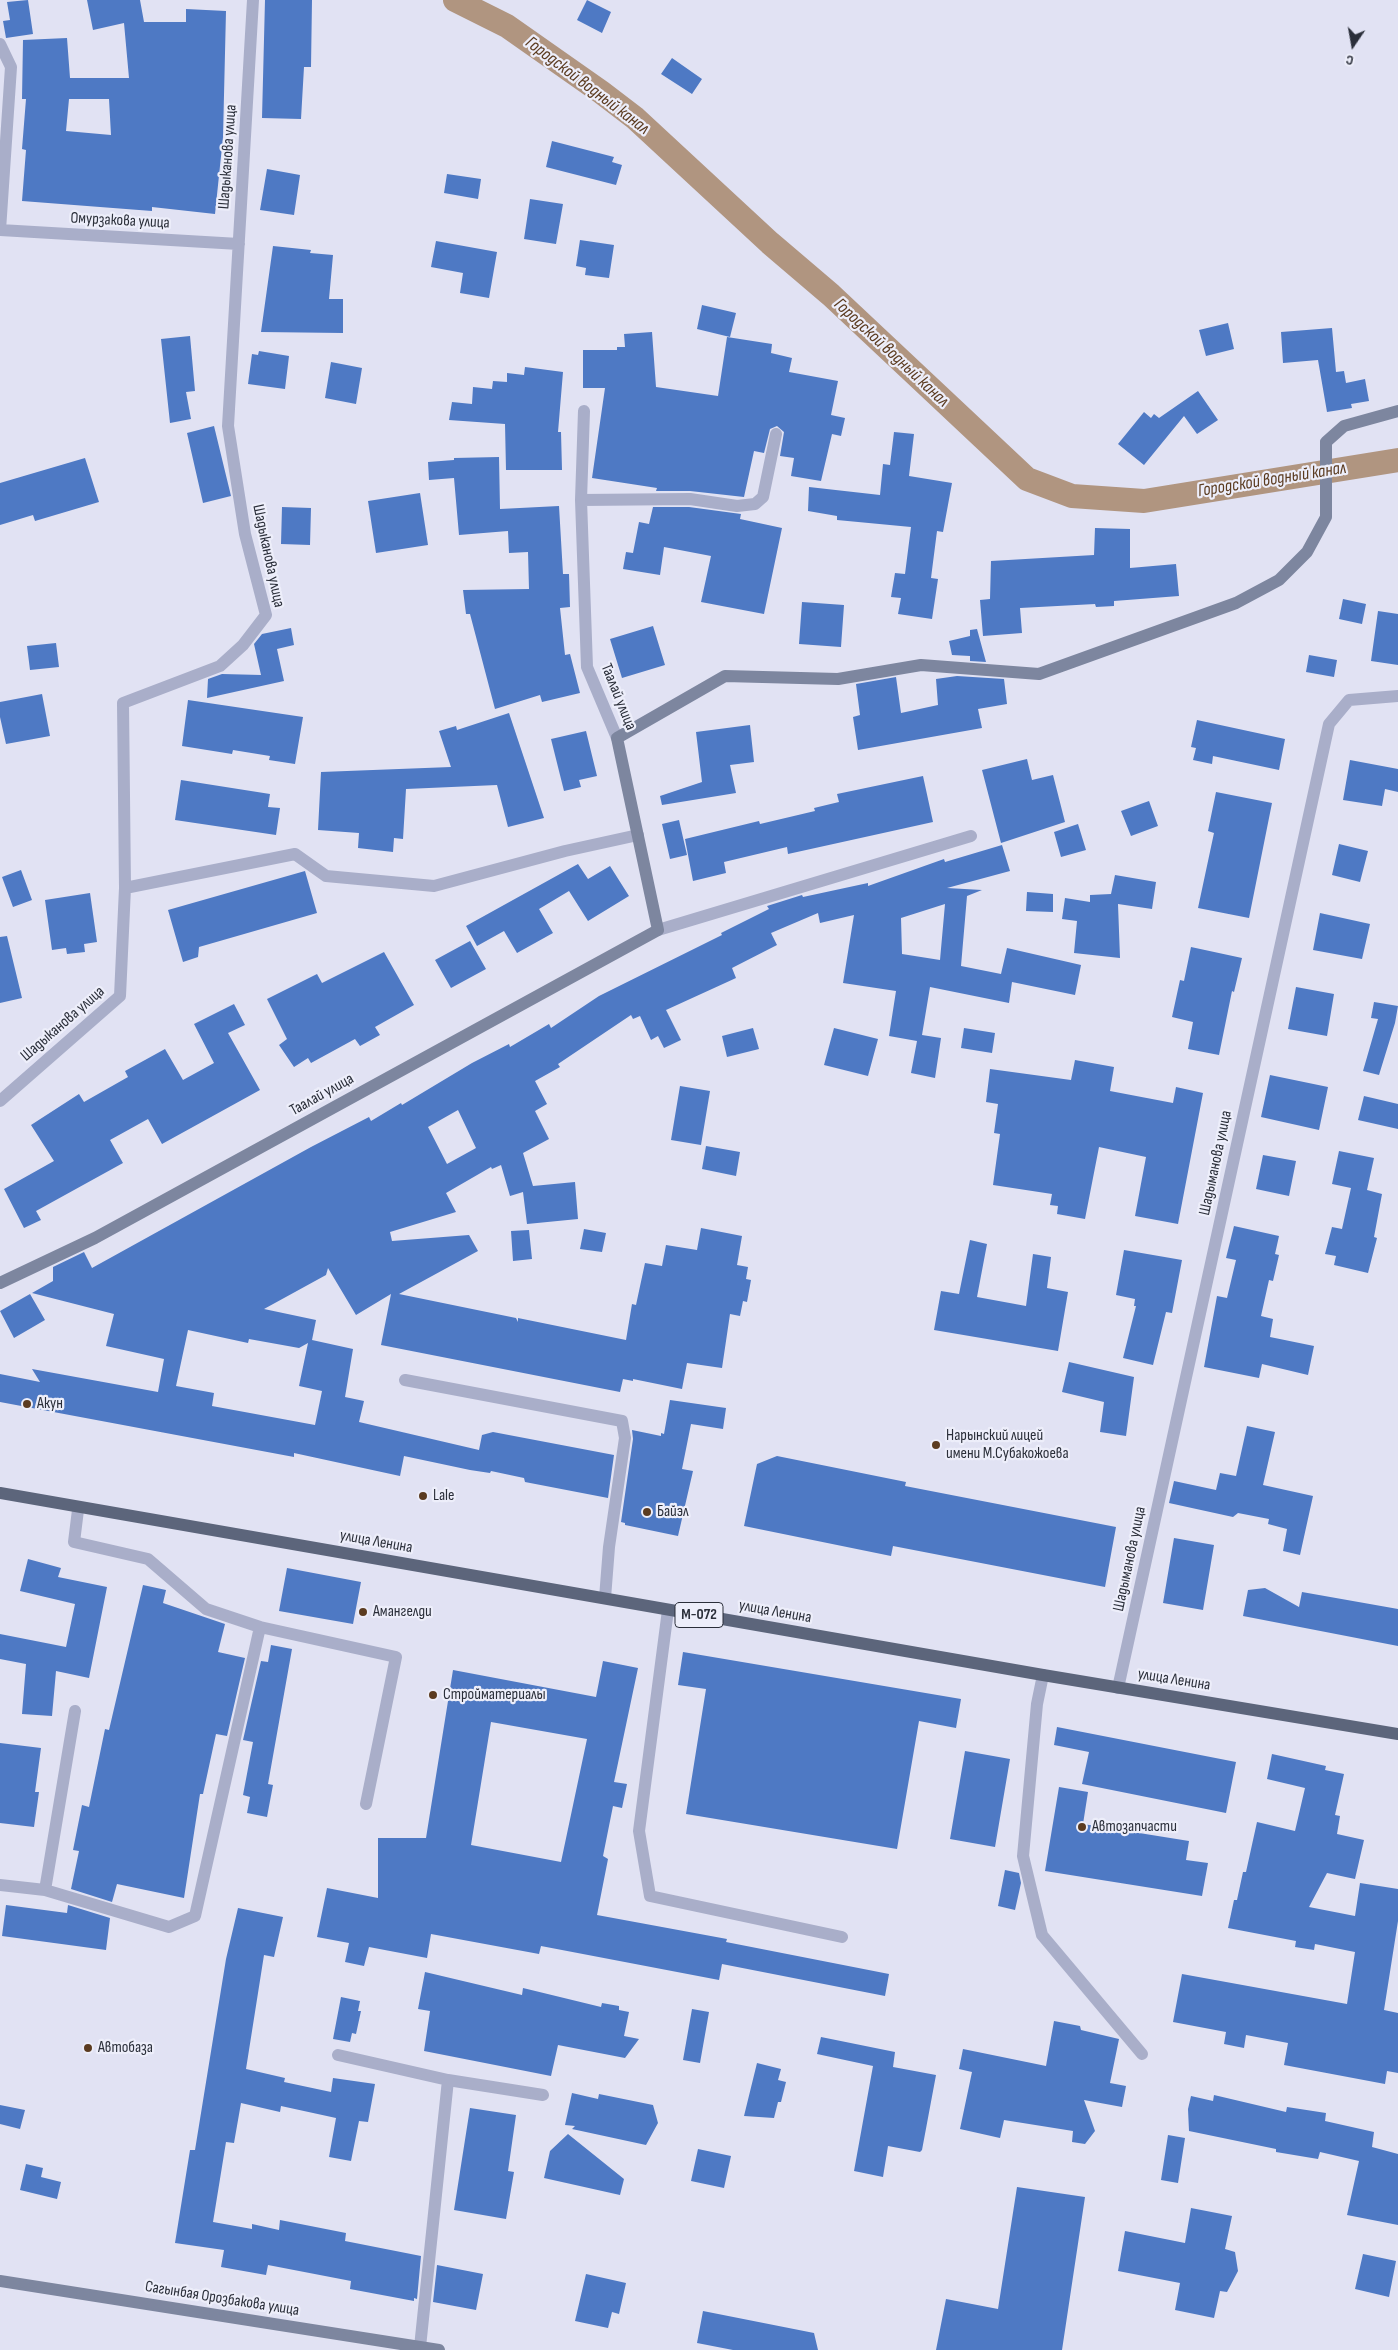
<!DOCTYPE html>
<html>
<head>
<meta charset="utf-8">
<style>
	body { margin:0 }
	#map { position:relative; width:1398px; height:2350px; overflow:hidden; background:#e1e2f3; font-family:"Sofia Sans Condensed",sans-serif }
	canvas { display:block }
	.north { position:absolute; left:1328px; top:20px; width:50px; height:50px; -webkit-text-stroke:4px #edeefa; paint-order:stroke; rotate:192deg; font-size:14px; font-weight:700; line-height:20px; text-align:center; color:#2b2f3a }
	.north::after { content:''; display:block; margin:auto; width:18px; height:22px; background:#2b2f3a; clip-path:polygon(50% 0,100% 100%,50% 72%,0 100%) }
</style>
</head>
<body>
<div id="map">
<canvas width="1398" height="2350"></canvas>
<div class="north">С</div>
</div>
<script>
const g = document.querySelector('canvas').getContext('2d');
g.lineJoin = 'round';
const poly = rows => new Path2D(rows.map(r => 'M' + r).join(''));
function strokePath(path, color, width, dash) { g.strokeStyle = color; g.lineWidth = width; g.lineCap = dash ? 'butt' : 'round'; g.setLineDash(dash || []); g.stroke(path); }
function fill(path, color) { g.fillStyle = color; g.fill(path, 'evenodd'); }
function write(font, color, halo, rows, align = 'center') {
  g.font = font + ' "Sofia Sans Condensed",sans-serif'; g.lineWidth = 4.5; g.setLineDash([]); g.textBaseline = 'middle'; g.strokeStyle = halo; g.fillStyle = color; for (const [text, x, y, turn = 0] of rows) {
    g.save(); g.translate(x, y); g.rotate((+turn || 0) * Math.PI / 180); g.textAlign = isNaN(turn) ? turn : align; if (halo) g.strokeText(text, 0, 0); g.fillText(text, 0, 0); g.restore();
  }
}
strokePath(poly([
	[455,0,507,26,601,92,635,118,770,243,831,295,1027,479,1072,496,1144,501,1398,460]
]), '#b09580', 24);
fill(poly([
	[28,0,33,34,6,38,3,21,10,20,7,2],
	[87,0,140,0,144,22,186,22,186,9,226,11,223,137,215,214,152,207,152,211,22,201,26,150,22,149,26,99,22,99,23,40,67,38,70,78,129,78,124,23,93,30],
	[69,99,109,99,111,135,66,131],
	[265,0,312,0,311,67,304,67,301,119,262,118],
	[587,0,611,12,602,33,577,20],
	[672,58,702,79,692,94,661,74],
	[552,141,614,157,612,162,622,165,616,185,546,167],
	[267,169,300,175,294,215,260,210],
	[447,174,481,179,478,199,444,193],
	[530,199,563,204,556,244,524,239],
	[580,240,614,245,609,278,585,275,586,268,576,266],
	[436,241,497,252,489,298,460,293,463,273,431,267],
	[273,246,311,250,310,253,333,255,329,299,343,299,343,333,261,332],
	[702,305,736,313,730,337,697,329],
	[1228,323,1234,349,1206,356,1199,330],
	[1332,328,1336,372,1344,371,1346,383,1365,379,1369,401,1351,404,1352,408,1327,412,1318,360,1283,363,1281,332],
	[652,332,656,387,718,396,727,337,772,344,771,353,792,358,789,372,838,381,831,415,845,418,841,436,832,434,821,481,791,476,794,458,780,456,784,432,777,426,770,429,764,453,754,451,744,497,690,491,656,491,657,488,592,478,605,388,583,388,583,350,617,350,617,347,625,347,624,334],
	[190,336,195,391,186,392,191,419,170,423,161,339],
	[259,351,289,356,285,389,248,384,252,354,258,355],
	[331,362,362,368,356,404,325,398],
	[525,367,563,372,558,432,561,432,562,470,506,470,505,424,449,420,452,402,472,404,473,387,492,389,493,381,507,382,507,373,524,375],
	[1198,391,1218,420,1197,434,1184,416,1144,465,1118,444,1144,412,1151,418,1154,414,1159,418],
	[214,426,231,496,203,503,187,433],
	[894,432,914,434,909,476,952,483,943,532,937,531,931,578,938,579,932,619,898,614,901,598,891,597,895,573,905,574,911,527,837,520,837,516,808,511,809,487,880,495,883,464,890,465],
	[499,457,500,509,559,506,563,574,569,574,570,607,560,608,565,655,570,654,580,693,542,702,540,695,495,709,470,614,466,614,463,590,529,589,528,552,509,553,508,531,459,535,454,478,429,480,428,462,454,460,454,458],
	[85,458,99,502,35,521,33,515,0,525,0,483],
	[420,493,428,545,376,553,368,501],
	[282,507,311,508,310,545,281,544],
	[653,507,689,507,741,514,740,519,782,528,764,614,701,602,711,556,664,547,660,575,623,569,626,552,633,553,639,522,649,524],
	[1095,528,1130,529,1130,568,1176,564,1179,596,1114,601,1114,606,1096,607,1095,604,1020,608,1022,633,983,636,980,600,990,599,991,561,1094,555],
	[1343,599,1366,604,1362,624,1339,619],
	[802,602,844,605,841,647,799,644],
	[1378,611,1398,614,1398,665,1371,661],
	[653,626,665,665,622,678,610,639],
	[291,628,294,645,277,649,284,681,207,698,208,679,222,674,261,675,254,644,262,634],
	[977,629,986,662,970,661,970,656,952,655,949,641,970,636,970,630],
	[56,643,59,667,30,670,27,646],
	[1309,655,1337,660,1334,677,1306,672],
	[957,676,1004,679,1007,704,978,709,982,728,858,750,853,717,860,715,856,684,896,677,901,713,938,705,936,679],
	[42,694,50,736,6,744,0,717,0,702],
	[188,700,303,717,295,764,269,760,270,756,233,750,232,754,182,746],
	[509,713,544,818,508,827,497,785,406,789,403,839,394,838,393,852,358,848,359,833,318,830,321,772,451,767,439,731,456,726,457,730],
	[1197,720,1285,739,1279,770,1213,756,1212,764,1193,760,1196,748,1191,747],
	[750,725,754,762,730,765,736,793,662,805,660,796,702,782,696,732],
	[586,731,597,776,579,780,581,787,564,791,551,739],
	[1027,759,1032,780,1053,775,1065,822,1001,843,982,770],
	[1350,760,1398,769,1398,792,1385,789,1382,806,1343,800],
	[923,776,933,822,788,854,787,847,724,862,726,873,693,881,685,839,759,821,760,824,815,811,814,808,839,802,837,794],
	[181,780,270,794,268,807,280,808,276,835,175,820],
	[1216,792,1272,803,1249,918,1198,908,1214,833,1208,831],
	[1149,801,1158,826,1131,836,1121,811],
	[679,820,687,855,670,859,662,824],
	[1078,824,1086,850,1061,857,1054,832],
	[1339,844,1368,851,1360,882,1332,875],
	[1002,845,1010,871,947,888,982,890,967,896,961,966,1001,974,1007,948,1081,965,1075,995,1012,982,1009,1003,930,987,922,1035,941,1038,935,1078,911,1073,917,1041,889,1036,896,991,843,983,854,915,820,923,818,913,771,933,777,945,732,968,736,978,666,1010,681,1040,664,1048,658,1036,651,1040,640,1016,633,1019,631,1015,558,1064,560,1067,535,1081,547,1104,535,1111,549,1139,523,1153,533,1186,575,1182,578,1219,527,1224,523,1192,510,1196,501,1165,492,1169,491,1167,446,1193,456,1212,390,1232,392,1241,469,1235,478,1251,399,1294,516,1318,518,1322,518,1318,626,1340,632,1304,636,1305,645,1263,662,1266,666,1245,697,1250,701,1228,742,1236,737,1265,748,1267,746,1279,751,1280,747,1302,743,1301,740,1316,730,1314,722,1368,687,1363,682,1389,633,1379,633,1381,623,1379,620,1392,381,1345,391,1294,356,1315,328,1268,326,1275,264,1309,316,1320,312,1340,353,1349,345,1397,364,1401,359,1422,479,1450,482,1435,493,1432,614,1455,608,1498,525,1482,524,1478,491,1471,490,1473,470,1470,404,1456,400,1476,294,1453,294,1457,0,1402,0,1374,40,1382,32,1369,158,1392,164,1359,106,1346,114,1314,32,1293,53,1281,53,1267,84,1252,92,1268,311,1147,369,1117,371,1121,401,1103,402,1105,472,1063,509,1044,510,1047,549,1024,551,1028,599,996,722,935,721,933,769,909,767,906,802,895,803,897,868,883,868,886,944,859,945,862],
	[945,904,940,960,902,954,901,918],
	[458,1110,476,1148,447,1164,428,1127],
	[188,1330,248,1343,249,1339,299,1348,308,1343,299,1386,322,1391,315,1425,212,1406,214,1393,176,1386],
	[578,864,588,879,610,866,629,896,588,921,569,891,539,909,553,933,517,953,504,931,477,946,466,926],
	[21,870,32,900,13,907,2,877],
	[305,871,317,913,199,947,198,957,183,962,168,910],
	[1115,875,1156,882,1152,909,1118,904,1120,958,1074,953,1077,921,1062,919,1065,898,1090,902,1090,895,1111,894],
	[1027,892,1053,894,1053,912,1026,911],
	[90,893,97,942,84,944,85,952,67,954,66,948,52,950,45,900],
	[1320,913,1370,924,1362,959,1313,950],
	[7,936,22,998,0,1003,0,937],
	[470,941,486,969,451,988,435,960],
	[1191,947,1242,958,1234,992,1232,991,1219,1055,1188,1049,1193,1022,1172,1017,1180,980,1184,981],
	[384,952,414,1005,375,1027,380,1035,360,1046,355,1039,311,1063,308,1058,294,1067,279,1045,287,1039,267,999,317,974,322,983],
	[1296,987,1334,994,1327,1036,1288,1029],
	[1374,1002,1398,1006,1395,1023,1379,1075,1363,1071,1378,1019,1371,1018],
	[234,1004,245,1025,228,1033,260,1090,162,1144,148,1119,110,1140,123,1163,36,1211,41,1220,24,1228,4,1189,54,1161,31,1125,79,1094,84,1102,128,1077,125,1071,165,1049,183,1080,214,1063,194,1024],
	[753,1028,759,1049,727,1057,722,1036],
	[834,1028,878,1039,868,1076,824,1065],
	[964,1028,995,1033,992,1053,961,1048],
	[1075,1060,1114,1067,1110,1091,1173,1103,1176,1087,1203,1093,1178,1224,1135,1216,1146,1157,1099,1147,1085,1219,1057,1214,1058,1206,1050,1205,1052,1194,993,1185,1000,1134,994,1133,998,1104,986,1102,990,1069,1071,1080],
	[1270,1075,1328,1087,1319,1130,1261,1117],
	[680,1086,710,1091,701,1145,671,1140],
	[1364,1096,1398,1104,1398,1129,1358,1120],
	[706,1146,740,1152,736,1176,702,1169],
	[1339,1151,1374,1158,1367,1190,1382,1194,1374,1237,1377,1238,1368,1273,1334,1265,1336,1256,1325,1254,1332,1227,1342,1229,1351,1188,1332,1184],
	[1263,1155,1296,1161,1289,1196,1256,1189],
	[1234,1226,1279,1236,1275,1254,1279,1255,1273,1281,1269,1280,1261,1316,1273,1319,1270,1337,1314,1346,1308,1375,1262,1364,1259,1378,1204,1367,1217,1296,1227,1298,1236,1260,1226,1258],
	[584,1229,606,1233,602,1252,580,1249],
	[529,1230,532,1259,513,1261,511,1231],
	[970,1240,987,1244,977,1297,1026,1306,1033,1254,1051,1257,1047,1288,1068,1292,1058,1351,934,1330,941,1291,959,1294],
	[1124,1250,1182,1260,1172,1313,1166,1312,1153,1365,1123,1358,1136,1306,1134,1306,1135,1299,1116,1295],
	[30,1294,45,1320,14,1338,0,1311],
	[1069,1362,1134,1377,1126,1436,1100,1432,1104,1402,1062,1392],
	[670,1400,726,1408,723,1429,691,1424,682,1469,693,1471,678,1536,625,1525,625,1523,621,1522,633,1439,632,1430,661,1436,661,1433,664,1434],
	[1247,1426,1275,1432,1263,1485,1313,1496,1300,1555,1283,1551,1287,1529,1268,1524,1269,1519,1238,1513,1233,1517,1169,1503,1174,1481,1216,1490,1220,1473,1236,1476],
	[777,1456,906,1482,905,1486,1116,1527,1105,1587,893,1546,891,1556,744,1526,757,1464],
	[1174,1538,1214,1545,1203,1610,1163,1603],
	[28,1559,61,1568,58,1577,107,1587,89,1678,56,1671,52,1716,22,1714,26,1664,0,1659,0,1634,66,1647,75,1604,20,1591],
	[287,1568,361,1582,353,1624,279,1611],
	[143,1585,166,1590,163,1603,225,1624,218,1652,245,1658,227,1736,216,1734,203,1794,200,1794,184,1898,117,1884,112,1902,71,1889,79,1851,73,1850,82,1805,89,1807,105,1729,109,1730],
	[1265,1588,1299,1607,1302,1592,1398,1609,1398,1646,1243,1616,1248,1590],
	[271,1645,292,1649,268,1784,273,1785,267,1817,247,1813,250,1797,243,1795,253,1742,243,1740,261,1661,268,1662],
	[683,1652,961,1699,956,1728,919,1721,897,1849,686,1814,706,1689,678,1685],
	[603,1661,638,1668,614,1782,627,1784,622,1808,613,1806,603,1856,608,1859,597,1915,727,1939,726,1942,889,1974,885,1996,722,1964,719,1980,541,1946,539,1954,431,1934,427,1958,369,1947,364,1966,345,1962,349,1943,317,1937,327,1888,378,1898,378,1838,426,1838,453,1670,596,1697],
	[491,1722,587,1739,561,1862,471,1845],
	[1057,1727,1236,1762,1226,1813,1082,1784,1089,1752,1054,1745],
	[0,1743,41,1748,35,1792,39,1792,34,1827,0,1823],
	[965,1751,1010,1759,995,1847,950,1839],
	[1272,1754,1326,1766,1325,1770,1344,1774,1335,1815,1340,1816,1337,1834,1364,1840,1355,1879,1327,1873,1309,1907,1355,1916,1360,1883,1398,1889,1398,1921,1384,2010,1398,2013,1398,2073,1387,2071,1385,2084,1284,2065,1288,2043,1246,2035,1244,2048,1224,2044,1226,2032,1173,2022,1182,1974,1347,2004,1355,1952,1315,1944,1314,1950,1295,1947,1296,1941,1228,1928,1234,1900,1237,1900,1243,1872,1246,1872,1257,1822,1295,1831,1305,1788,1267,1779],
	[1059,1787,1088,1792,1083,1824,1189,1841,1186,1860,1208,1863,1202,1896,1045,1871],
	[1005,1870,1019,1873,1021,1883,1015,1910,998,1906],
	[6,1905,67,1913,68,1905,110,1918,106,1950,2,1936],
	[238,1908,283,1917,274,1957,264,1955,246,2069,285,2078,284,2082,331,2092,333,2078,375,2084,368,2122,359,2121,351,2161,329,2157,336,2118,281,2106,280,2112,241,2103,234,2143,226,2142,213,2222,252,2229,252,2224,279,2230,280,2220,346,2233,345,2241,421,2256,417,2299,414,2298,414,2301,350,2289,351,2281,268,2265,266,2275,221,2267,224,2250,175,2243,190,2150,195,2150,226,1959],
	[425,1972,522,1995,523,1988,601,2007,602,2003,619,2006,619,2010,629,2012,624,2036,639,2039,625,2058,558,2045,551,2076,424,2051,430,2011,418,2009],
	[341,1997,360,2001,358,2011,361,2011,356,2034,352,2033,350,2042,333,2039],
	[692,2009,709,2012,700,2063,683,2060],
	[1054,2021,1080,2026,1081,2030,1119,2039,1110,2083,1126,2086,1122,2107,1084,2100,1095,2131,1085,2144,1072,2142,1073,2131,1004,2120,1000,2138,960,2129,972,2072,959,2069,963,2049,1046,2066],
	[821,2037,895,2052,893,2067,936,2075,922,2150,920,2152,888,2146,883,2177,854,2171,873,2066,817,2054],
	[757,2063,781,2069,778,2080,786,2082,781,2102,778,2102,774,2118,744,2116],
	[572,2093,598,2099,599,2094,653,2105,658,2123,646,2145,572,2129,575,2126,565,2125],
	[1214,2095,1286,2112,1287,2107,1326,2113,1325,2121,1374,2132,1372,2147,1398,2154,1398,2225,1347,2215,1359,2161,1320,2152,1318,2159,1276,2152,1276,2149,1189,2131,1188,2109,1191,2096,1213,2101],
	[0,2105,25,2110,20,2129,0,2124],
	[470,2108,516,2115,508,2171,514,2172,506,2219,454,2210],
	[568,2134,624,2179,620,2195,544,2178,550,2151],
	[1168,2135,1185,2138,1178,2183,1161,2180],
	[698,2149,731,2156,724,2188,691,2181],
	[26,2164,43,2168,41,2177,61,2182,57,2199,20,2190],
	[1017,2187,1085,2197,1062,2350,936,2350,946,2299,998,2309],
	[1191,2208,1232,2216,1225,2249,1235,2252,1238,2271,1227,2292,1220,2291,1214,2318,1175,2310,1180,2283,1118,2271,1125,2231,1185,2243],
	[1363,2254,1396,2261,1389,2297,1355,2289],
	[437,2265,483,2274,476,2310,433,2302],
	[586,2274,626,2283,619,2314,612,2312,608,2328,575,2321],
	[703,2311,814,2333,818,2350,733,2350,697,2343]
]), '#4e79c4');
strokePath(poly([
	[0,44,11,67,0,230],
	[0,230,239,244],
	[584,411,581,500,587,667,617,738],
	[581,500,690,499,737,506,755,504,763,497,776,434],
	[125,888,295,854,326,876,434,886,565,851,638,835],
	[658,930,971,836],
	[0,1101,120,996,125,888,123,703,220,666,243,645,266,615,245,534,228,426,253,0],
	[405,1380,622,1421,625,1438,609,1547,605,1598],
	[668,1610,639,1831,650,1896,842,1937],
	[260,1627,396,1657,366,1804],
	[1043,1675,1037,1704,1023,1856,1042,1935,1142,2054],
	[1118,1688,1329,724,1349,700,1398,696],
	[0,1885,45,1890,169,1927,195,1916,260,1627,206,1609,148,1559,74,1542,78,1510],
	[45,1890,75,1711],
	[338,2055,448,2080,420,2347],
	[448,2080,543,2095]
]), '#a9aec9', 12);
strokePath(poly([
	[0,1283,95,1238,658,930,617,738,725,676,838,679,921,665,1039,674,1236,603,1279,580,1307,552,1326,517,1326,442,1344,426,1398,411],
	[0,2281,439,2350]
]), '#7d869f', 12);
strokePath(poly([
	[0,1493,1043,1675,1398,1734]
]), '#5c657b', 12);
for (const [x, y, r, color] of [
	[27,1404,5,"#5b3b20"],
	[936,1445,5,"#5b3b20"],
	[423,1496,5,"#5b3b20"],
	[647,1512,5,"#5b3b20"],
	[363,1612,5,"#5b3b20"],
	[433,1695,5,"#5b3b20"],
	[1082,1827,5,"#5b3b20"],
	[88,2048,5,"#5b3b20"]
]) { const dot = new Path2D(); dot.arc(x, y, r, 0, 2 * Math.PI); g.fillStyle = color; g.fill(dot); strokePath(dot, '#edeefa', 2); }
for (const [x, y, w] of [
	[699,1615,48]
]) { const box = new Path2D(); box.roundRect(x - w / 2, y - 12.5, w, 25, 4); g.fillStyle = '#edeefa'; g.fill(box); strokePath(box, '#2b2f3a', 1); }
write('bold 15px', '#2b2f3a', null, [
	["М-072",699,1615]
]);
write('16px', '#2b2f3a', '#edeefa', [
	["Шадыканова улица",228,157,-86],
	["Омурзакова улица",120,221,3],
	["Шадыканова улица",268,556,78],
	["Таалай улица",618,697,68],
	["Шадыканова улица",63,1024,-41],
	["Таалай улица",322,1095,-29],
	["Шадыманова улица",1216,1163,-78],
	["улица Ленина",376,1542,10],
	["Шадыманова улица",1130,1559,-78],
	["улица Ленина",775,1612,10],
	["улица Ленина",1174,1680,9],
	["Сагынбая Орозбакова улица",222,2299,9]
]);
write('16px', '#2b2f3a', '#edeefa', [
	["Акун",37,1404],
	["Нарынский лицей",946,1436],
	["имени М.Субакожоева",946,1454],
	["Lale",433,1496],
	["Байэл",657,1512],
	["Амангелди",373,1612],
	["Стройматериалы",443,1695],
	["Автозапчасти",1092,1827],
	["Автобаза",98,2048]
], 'left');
write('italic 18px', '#5b3b20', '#edeefa', [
	["Городской водный канал",587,86,37],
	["Городской водный канал",891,353,43],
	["Городской водный канал",1272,480,-9]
]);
</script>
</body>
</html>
